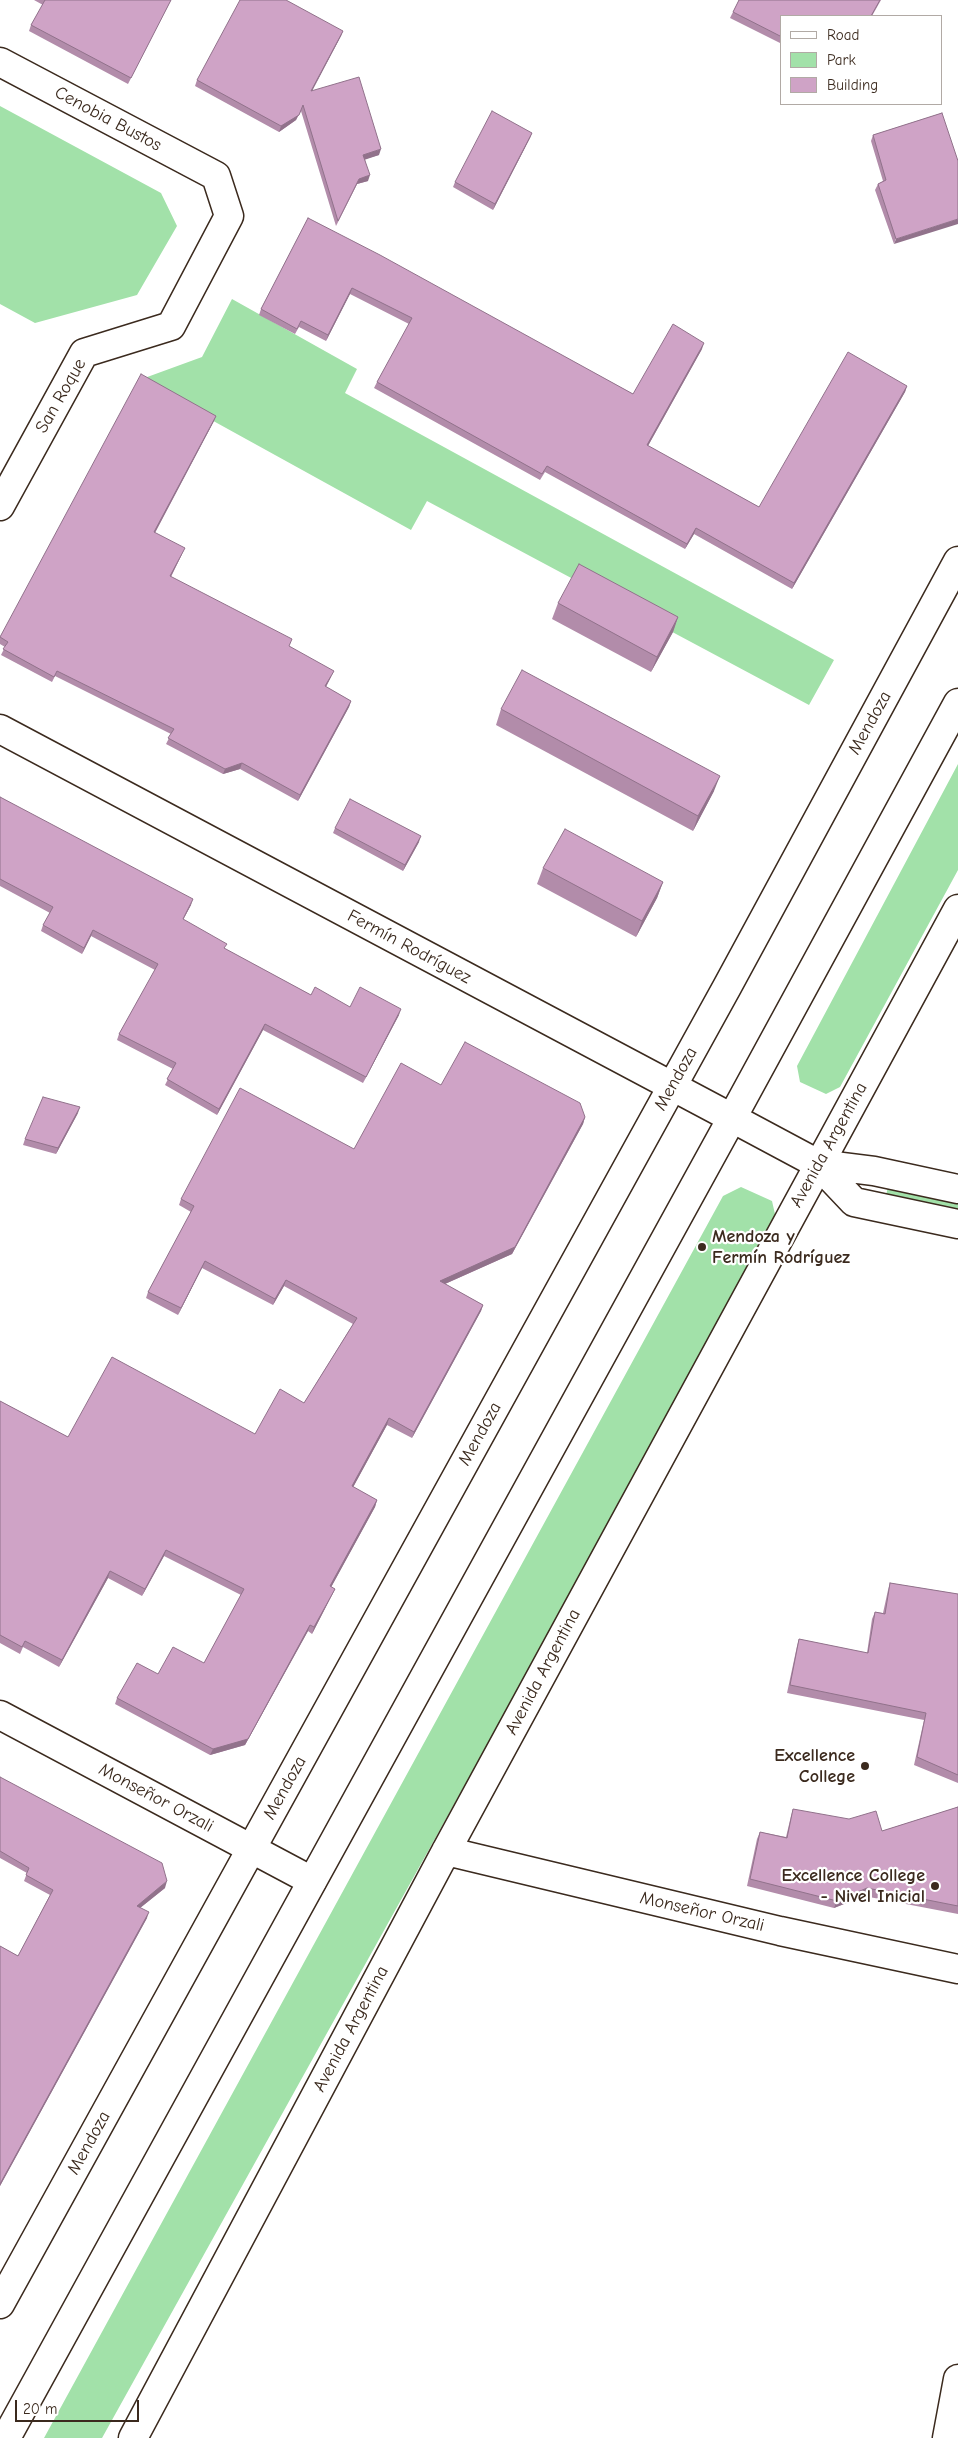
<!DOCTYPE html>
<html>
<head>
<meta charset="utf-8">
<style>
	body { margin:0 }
	#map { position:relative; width:958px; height:2438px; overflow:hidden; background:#fff; font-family:"Comic Neue",sans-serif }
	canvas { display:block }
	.legend { position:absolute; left:780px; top:15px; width:162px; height:90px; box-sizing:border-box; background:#fff; border:1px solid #b1aaa5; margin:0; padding:6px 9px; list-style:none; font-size:15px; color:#3b2a1e }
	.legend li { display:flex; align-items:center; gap:10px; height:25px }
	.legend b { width:25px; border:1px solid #b1aaa5 }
	.scale { position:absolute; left:15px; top:2400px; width:124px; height:22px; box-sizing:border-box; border:2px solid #3b2a1e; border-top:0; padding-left:6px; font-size:15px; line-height:18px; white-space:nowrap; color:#3b2a1e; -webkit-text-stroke:4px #fff; paint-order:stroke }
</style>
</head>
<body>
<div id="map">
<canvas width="958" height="2438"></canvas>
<ul class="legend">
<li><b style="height:6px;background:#fff"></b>Road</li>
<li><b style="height:14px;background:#a2e1a9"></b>Park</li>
<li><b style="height:14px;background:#cfa3c6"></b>Building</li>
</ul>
<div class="scale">20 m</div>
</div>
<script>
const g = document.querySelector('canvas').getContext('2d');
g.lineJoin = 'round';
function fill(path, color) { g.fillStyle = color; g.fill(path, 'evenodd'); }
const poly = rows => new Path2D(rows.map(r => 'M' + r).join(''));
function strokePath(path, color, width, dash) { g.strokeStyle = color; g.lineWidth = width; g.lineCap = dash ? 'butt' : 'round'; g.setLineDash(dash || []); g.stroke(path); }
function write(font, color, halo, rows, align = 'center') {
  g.font = font + ' "Comic Neue",sans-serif'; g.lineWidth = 4.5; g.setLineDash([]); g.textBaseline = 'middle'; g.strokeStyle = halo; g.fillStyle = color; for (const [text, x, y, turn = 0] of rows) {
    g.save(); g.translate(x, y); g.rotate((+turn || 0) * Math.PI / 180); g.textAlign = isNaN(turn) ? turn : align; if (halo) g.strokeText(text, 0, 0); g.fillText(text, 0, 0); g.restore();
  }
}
fill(poly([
	[0,106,161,193,177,226,137,295,35,323,0,304],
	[232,299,357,369,345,393,834,660,809,705,427,501,411,530,139,380,202,357],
	[958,764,958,870,840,1087,826,1094,800,1082,797,1066],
	[889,1183,958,1197,958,1214,885,1199],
	[741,1187,772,1201,777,1223,102,2438,44,2438,723,1196]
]), '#a2e1a9');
const street = poly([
	[0,62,216,176,229,216,171,326,84,353,0,506],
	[732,1118,818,1164,854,1202,958,1224],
	[818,1164,874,1171,958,1189],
	[0,1715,312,1881],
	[446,1851,780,1931,958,1969],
	[133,2438,446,1851,958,909],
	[947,2438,958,2379]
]);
const secondary = poly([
	[0,729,732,1118]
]);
const primary = poly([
	[0,2304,727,987,958,561],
	[6,2438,732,1118,958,703]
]);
strokePath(street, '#3b2a1e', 31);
strokePath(secondary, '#3b2a1e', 31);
strokePath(primary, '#3b2a1e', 31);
strokePath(street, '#fff', 28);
strokePath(secondary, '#fff', 28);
strokePath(primary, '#fff', 28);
fill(poly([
	[34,0,171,0,128,84,29,31,31,25,43,5],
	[739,0,881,0,872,16,782,16,782,44,730,18],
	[343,31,341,36,312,90,379,155,365,159,368,181,357,184,336,226,301,111,296,120,279,132,195,86,197,80],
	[942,113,894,244,875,190,878,184,883,181,871,141,873,135],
	[532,133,530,138,493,210,453,187,455,182],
	[308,218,633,394,702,349,648,446,759,507,907,386,905,392,792,589,694,534,685,549,545,472,540,480,374,388,377,382,409,324,350,294,326,341,299,327,295,334,259,315,261,309],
	[216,416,214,421,155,533,182,554,171,577,289,646,331,677,326,687,351,701,349,707,298,801,240,769,223,774,166,744,171,734,55,676,52,682,1,655,5,647,0,644,0,637],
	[558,603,678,617,673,632,651,672,552,619],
	[501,709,714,791,693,831,496,725],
	[0,797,191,905,183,920,225,949,311,995,350,1007,399,1015,363,1083,263,1030,217,1115,165,1085,173,1069,117,1040,119,1034,155,970,91,936,82,954,41,931,43,925,50,913,0,886],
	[335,828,419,842,403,871,333,833],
	[543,868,663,882,657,898,636,937,537,884],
	[441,1085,585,1117,583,1124,512,1254,445,1284,483,1305,481,1311,412,1438,387,1425,353,1487,377,1500,375,1507,331,1587,335,1589,332,1595,312,1634,308,1631,245,1745,210,1755,115,1704,117,1698,158,1674,204,1663,241,1595,164,1556,142,1596,108,1578,59,1667,23,1647,20,1654,0,1643,0,1401,68,1437,255,1434,304,1403,353,1324,284,1286,273,1305,202,1268,178,1315,146,1298,148,1292,191,1212,179,1205,181,1199,354,1149],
	[78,1113,56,1154,23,1145,25,1139],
	[890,1583,958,1594,958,1783,914,1765,924,1720,787,1693,797,1646,799,1639,867,1653,872,1619,875,1612,883,1613,888,1590],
	[0,1777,165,1888,140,1908,147,1918,0,2186,0,1946,18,1956,50,1895,24,1881,27,1873,0,1858],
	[958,1807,958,1914,864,1896,834,1908,747,1886,757,1839,760,1832,786,1837,791,1816,793,1809,882,1831]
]), '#b28caa');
fill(poly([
	[343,31,341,36,309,97,311,91],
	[303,105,296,120,279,132,281,126],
	[532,133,530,138,493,210,495,204],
	[381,149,379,155,361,161,363,155],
	[370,175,368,181,357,184,336,226,359,179],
	[958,219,958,224,894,244,896,239],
	[352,288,350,294,326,341,328,335],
	[704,343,702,349,645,451,647,445],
	[907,386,905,392,792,589,794,583],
	[216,416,214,421,152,538,154,532],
	[696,528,694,534,685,549,687,544],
	[185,548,168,582,170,576],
	[678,617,673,632,651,672,657,657],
	[334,671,331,677,323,692,325,686],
	[351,701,349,707,298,801,300,795],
	[242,763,240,769,223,774,225,769],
	[720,776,714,791,693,831,698,816],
	[421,836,419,842,403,871,405,865],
	[663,882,657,898,636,937,642,921],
	[193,899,191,905,180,925],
	[93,930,91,936,82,954,84,948],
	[401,1009,399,1015,363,1083,366,1077],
	[265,1024,263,1030,217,1115,219,1109],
	[80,1107,78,1113,56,1154,58,1148],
	[585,1117,583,1124,512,1254,438,1287,440,1281],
	[205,1261,202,1268,178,1315,181,1308],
	[286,1280,284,1286,273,1305,275,1299],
	[483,1305,481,1311,412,1438,414,1432],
	[389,1418,387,1425,350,1493,352,1486],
	[377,1500,375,1507,328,1593,330,1586],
	[166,1550,164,1556,142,1596,145,1589],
	[110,1571,108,1578,59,1667,62,1660],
	[335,1589,332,1595,312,1634,314,1627],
	[310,1625,308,1631,245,1745,210,1755,213,1749],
	[167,1881,165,1888,135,1912,137,1906],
	[867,1888,864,1896,834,1908,837,1901],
	[149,1912,147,1918,0,2186,0,2184]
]), '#91728b');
const building = poly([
	[45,0,171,0,131,78,31,25,45,0],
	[240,0,286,0,343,31,311,91,359,77,381,149,363,155,370,175,359,179,338,221,303,105,299,115,281,126,197,80,240,0],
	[739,0,880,0,871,16,782,16,782,37,733,12,739,0],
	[492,111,532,133,495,204,455,182,492,111],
	[942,113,958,161,958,219,896,239,878,184,886,180,873,135,942,113],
	[308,218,380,255,633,394,673,324,704,343,647,445,759,507,848,352,907,386,794,583,696,528,687,544,547,466,542,474,377,382,412,318,352,288,328,335,301,321,297,329,261,309,308,218],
	[141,374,216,416,154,532,185,548,170,576,292,639,289,646,334,671,325,686,351,701,300,795,242,763,225,769,168,738,174,729,57,671,54,677,3,649,8,642,0,637,141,374],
	[579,564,678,617,657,657,558,603,579,564],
	[522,670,720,776,698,816,501,709,522,670],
	[0,797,193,899,183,919,227,944,224,948,311,995,315,987,350,1007,360,987,401,1009,366,1077,265,1024,219,1109,167,1079,176,1063,119,1034,158,964,93,930,84,948,43,925,53,907,0,879,0,797],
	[350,799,421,836,405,865,335,828,350,799],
	[565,829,663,882,642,921,543,868,565,829],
	[465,1042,580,1103,585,1117,515,1247,440,1281,483,1305,414,1432,389,1418,352,1486,377,1500,330,1586,335,1589,314,1627,310,1625,248,1739,213,1749,117,1698,137,1663,158,1674,173,1647,204,1663,244,1589,166,1550,145,1589,110,1571,62,1660,25,1641,22,1647,0,1635,0,1401,68,1437,112,1357,255,1434,280,1389,304,1403,357,1318,286,1280,275,1299,205,1261,181,1308,148,1292,194,1206,181,1199,240,1088,354,1149,401,1063,441,1085,465,1042],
	[43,1097,80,1107,58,1148,25,1139,43,1097],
	[890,1583,958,1594,958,1775,917,1757,926,1713,790,1685,799,1639,868,1653,875,1612,885,1614,890,1583],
	[0,1777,162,1863,167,1881,137,1906,149,1912,0,2184,0,1946,18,1956,53,1890,26,1875,29,1868,0,1851,0,1777],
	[958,1807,958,1906,867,1888,837,1901,750,1879,760,1832,787,1838,793,1809,849,1819,876,1811,882,1831,958,1807]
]);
fill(building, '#cfa3c6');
strokePath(building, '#91728b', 1);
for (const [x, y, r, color] of [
	[702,1247,5,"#3b2a1e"],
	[865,1766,5,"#3b2a1e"],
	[935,1886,5,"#3b2a1e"]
]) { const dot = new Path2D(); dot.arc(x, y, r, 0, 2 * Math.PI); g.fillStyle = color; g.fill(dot); strokePath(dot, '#fff', 2); }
write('18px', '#3b2a1e', '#fff', [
	["Cenobia Bustos",108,119,28],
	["San Roque",61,396,-60],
	["Mendoza",870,723,-61],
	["Fermín Rodríguez",409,947,28],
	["Mendoza",676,1079,-61],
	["Avenida Argentina",829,1145,-61],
	["Mendoza",480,1434,-61],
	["Avenida Argentina",543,1672,-62],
	["Mendoza",285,1788,-61],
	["Monseñor Orzali",156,1798,28],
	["Monseñor Orzali",702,1912,13],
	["Avenida Argentina",351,2029,-62],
	["Mendoza",89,2143,-61]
]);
write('bold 18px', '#3b2a1e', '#fff', [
	["Mendoza y",712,1237,"left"],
	["Fermín Rodríguez",712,1258,"left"],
	["Excellence",855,1756],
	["College",855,1777],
	["Excellence College",925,1876],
	["- Nivel Inicial",925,1897]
], 'right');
</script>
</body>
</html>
